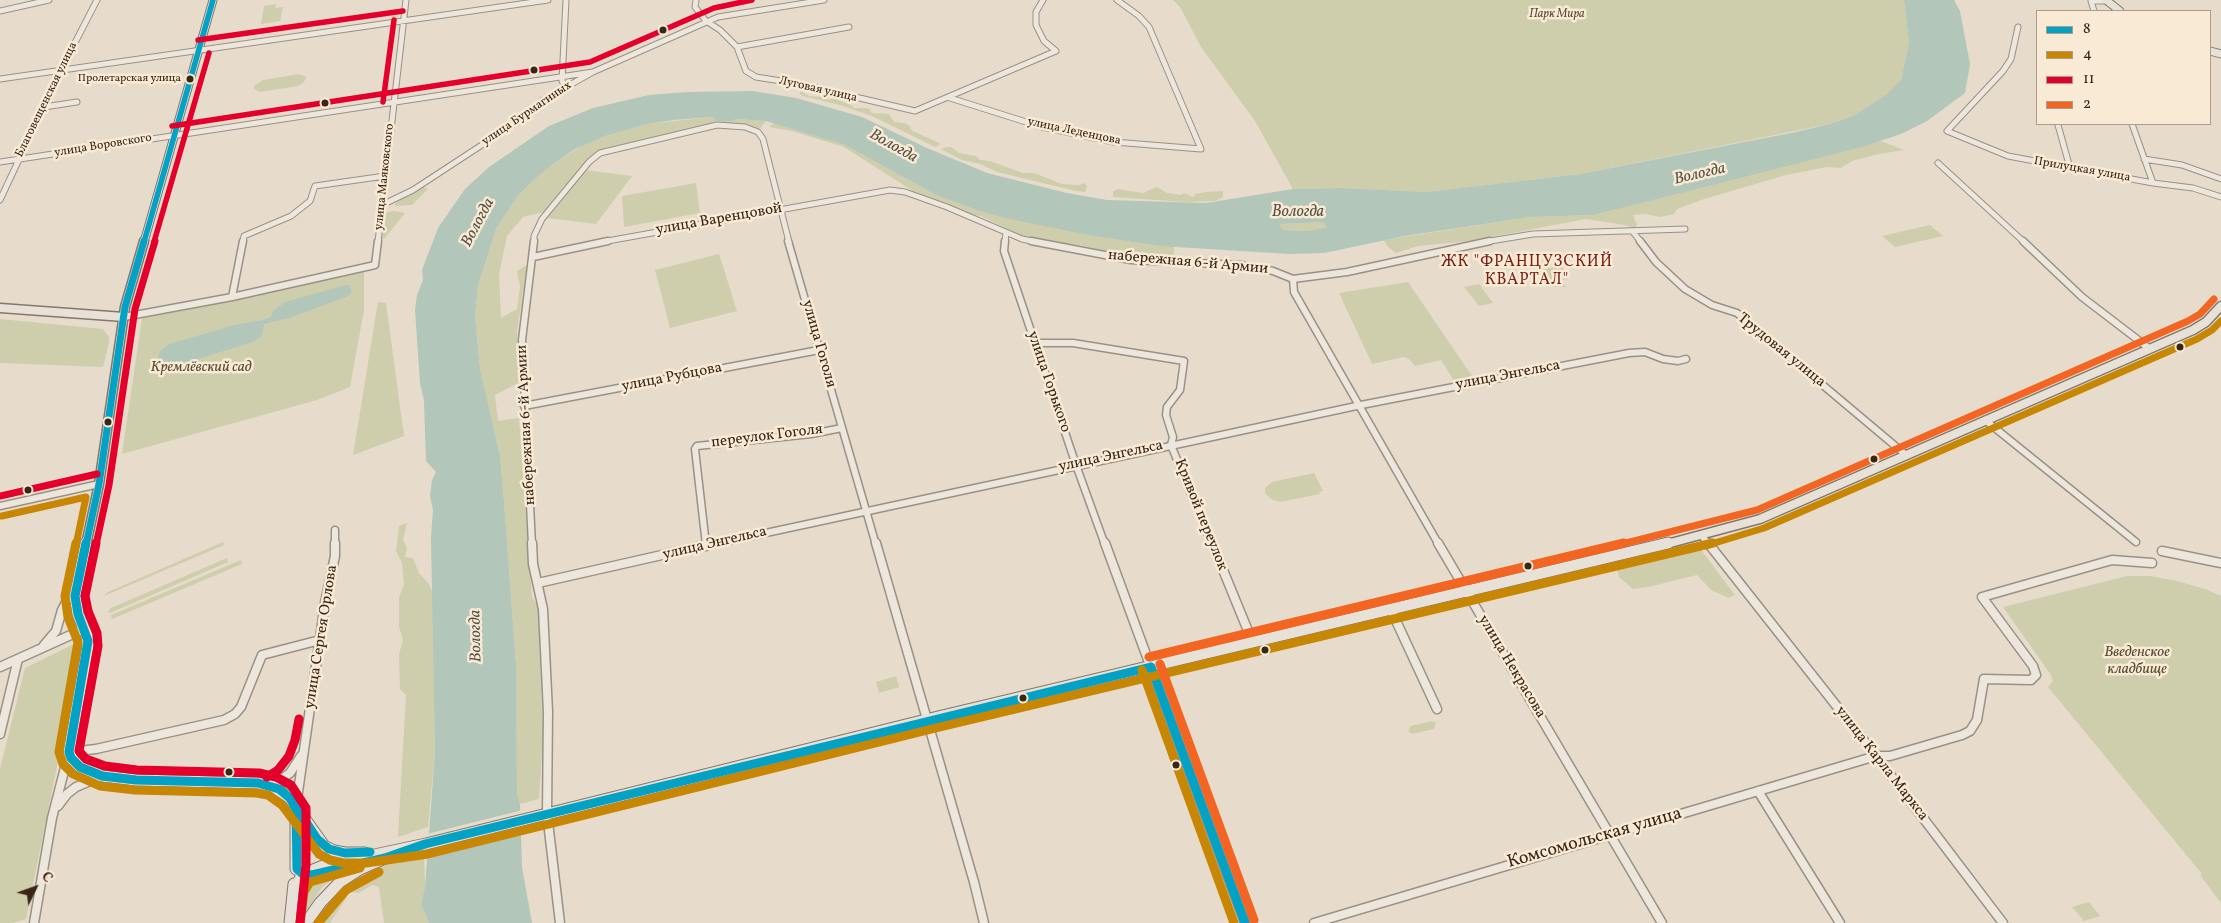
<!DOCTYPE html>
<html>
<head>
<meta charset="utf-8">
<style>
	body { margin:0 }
	#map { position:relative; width:2221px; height:923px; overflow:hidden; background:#e7dccb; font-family:Vollkorn,serif }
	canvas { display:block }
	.legend { position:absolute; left:2036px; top:10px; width:175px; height:115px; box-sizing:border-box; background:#f8ead5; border:1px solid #ac9c88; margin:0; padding:6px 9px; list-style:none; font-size:15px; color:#392615 }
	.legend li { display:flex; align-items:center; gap:10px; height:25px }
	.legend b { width:25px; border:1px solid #ac9c88 }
	.north { position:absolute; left:10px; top:863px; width:50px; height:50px; -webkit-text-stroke:4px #f8ead5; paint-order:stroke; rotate:48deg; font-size:14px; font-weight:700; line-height:20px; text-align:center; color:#392615 }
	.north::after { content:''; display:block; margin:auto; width:18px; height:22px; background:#392615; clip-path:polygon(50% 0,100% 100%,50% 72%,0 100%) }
</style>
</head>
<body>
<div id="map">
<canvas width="2221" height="923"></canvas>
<ul class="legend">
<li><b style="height:6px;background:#03a2c5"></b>8</li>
<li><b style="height:6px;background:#c88605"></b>4</li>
<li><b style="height:6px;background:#e4002b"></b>11</li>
<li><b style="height:6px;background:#f26522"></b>2</li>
</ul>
<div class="north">С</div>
</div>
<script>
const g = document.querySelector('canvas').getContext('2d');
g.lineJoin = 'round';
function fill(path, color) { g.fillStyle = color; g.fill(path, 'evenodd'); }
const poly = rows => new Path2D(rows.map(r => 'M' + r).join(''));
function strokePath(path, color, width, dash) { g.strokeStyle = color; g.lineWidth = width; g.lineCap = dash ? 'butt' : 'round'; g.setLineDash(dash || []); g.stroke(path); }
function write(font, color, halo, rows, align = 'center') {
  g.font = font + ' Vollkorn,serif'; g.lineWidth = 5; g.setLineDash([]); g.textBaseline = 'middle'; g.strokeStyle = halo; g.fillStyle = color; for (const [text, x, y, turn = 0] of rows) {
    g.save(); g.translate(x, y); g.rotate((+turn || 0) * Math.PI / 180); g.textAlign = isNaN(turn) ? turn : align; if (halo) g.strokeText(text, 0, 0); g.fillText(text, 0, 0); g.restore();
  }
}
fill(poly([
	[1173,0,1904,0,1909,43,1901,80,1887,94,1853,116,1830,124,1580,174,1426,192,1342,188,1293,189,1255,121,1201,47,1180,7],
	[276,4,275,8,283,7,280,21,261,24,264,6],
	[299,74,306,77,304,82,298,86,260,92,254,89,254,86,263,80],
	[800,91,809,96,824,97,829,100,833,98,853,106,853,108,867,108,871,110,870,111,872,113,889,114,894,122,905,123,910,126,911,130,941,144,935,147,872,116,840,105,803,96,800,94],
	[712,117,733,121,736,119,766,121,760,129,741,125,693,129,604,149,599,152,544,212,523,217,507,236,499,275,501,318,517,309,520,286,517,271,527,265,517,332,520,382,495,395,498,421,519,418,532,597,538,607,543,735,539,799,520,804,517,794,516,664,504,501,500,456,480,368,475,316,478,286,496,229,517,197,545,170,587,142,602,137,647,124],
	[774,123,845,145,936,195,979,211,1093,236,1160,246,1174,246,1174,254,1168,259,1115,253,1080,245,1060,246,1024,237,981,216,972,215,916,193,844,147,792,131,769,127],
	[1881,141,1904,150,1879,154,1852,161,1841,168,1827,167,1786,175,1701,200,1677,209,1674,214,1660,217,1646,214,1633,215,1637,225,1634,229,1625,225,1586,219,1470,241,1418,246,1396,253,1387,246,1384,240,1531,217,1594,215],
	[946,147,951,147,959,153,976,156,980,160,990,161,1023,173,1034,173,1062,184,1079,185,1085,183,1087,187,1085,192,1076,191,997,172,981,164,962,160,941,149],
	[585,170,632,176,596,224,547,218],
	[696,183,700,213,624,227,622,196],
	[421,186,428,189,412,205,396,206,394,204],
	[1157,187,1167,193,1181,195,1184,193,1193,197,1195,194,1206,192,1223,191,1223,197,1215,201,1186,202,1113,197,1113,192,1117,189,1143,193],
	[393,211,405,213,384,239,382,238,385,213],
	[1323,222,1327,227,1308,231,1283,230,1278,224],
	[1930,225,1943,236,1895,247,1882,236],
	[719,254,737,311,670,328,655,270],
	[1562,267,1568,276,1568,279,1561,280,1566,287,1554,287,1541,269],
	[364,270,364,310,350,387,317,400,122,454,142,318],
	[1408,282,1472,376,1454,381,1441,360,1415,366,1409,359,1404,357,1372,364,1339,293],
	[1479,284,1493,303,1479,306,1464,287],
	[378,302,386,303,404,436,353,455],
	[0,319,103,329,109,337,109,342,103,367,0,363],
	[1314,473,1323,491,1319,492,1320,494,1280,502,1271,499,1265,493,1265,488,1272,482],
	[407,523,403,540,407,548,405,557,413,558,419,573,429,584,433,594,435,752,428,827,398,837,406,695,400,689,399,654,403,640,399,627,399,597,404,585,402,563,396,551,399,526],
	[223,542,224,545,104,596,108,592],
	[1699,547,1735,595,1729,598,1711,590,1697,575,1648,587,1633,589,1619,577,1617,569],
	[227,558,228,562,110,613,108,612,111,608],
	[241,560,242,564,112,619,111,615],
	[2127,576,2150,576,2177,581,2205,589,2221,596,2221,903,2200,875,2202,874,2048,687,2053,681,2051,675,2003,607],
	[80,643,81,648,26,919,12,923,0,923,0,769,25,668,74,644],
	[896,676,899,687,879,693,876,682],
	[1432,721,1436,723,1434,729,1412,734,1408,731,1411,726],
	[424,854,425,887,421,904,429,923,384,923,379,887,372,885,359,893,350,892,330,923,316,923,331,899,342,888,362,876,390,863],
	[349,868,322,887,302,918,295,923,307,878],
	[2089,902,2100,916,2084,921,2072,907]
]), '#cecdac');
fill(poly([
	[1904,0,1954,0,1960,11,1970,64,1965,93,1927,121,1901,134,1862,147,1594,215,1531,217,1405,236,1324,253,1289,254,1160,246,1093,236,1010,219,979,211,936,195,845,145,766,121,736,119,733,121,718,121,712,117,674,120,647,124,602,137,575,149,545,170,530,184,517,197,496,229,478,286,475,316,480,368,500,456,504,501,516,664,517,794,520,804,522,867,532,923,429,923,421,904,425,887,435,752,431,537,433,510,430,496,432,480,436,472,426,461,424,401,420,383,415,310,417,295,423,280,422,270,438,228,465,189,489,167,549,126,593,108,649,95,686,92,753,91,796,98,862,117,927,148,987,173,1067,193,1107,200,1206,203,1293,189,1342,188,1426,192,1580,174,1796,132,1830,124,1853,116,1887,94,1901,80,1909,43],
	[1323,222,1327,227,1308,231,1283,230,1279,224],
	[346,285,349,285,352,292,346,297,289,318,264,324,262,336,253,342,188,362,174,364,165,363,158,358,160,351,169,344,235,325,263,320,271,317,273,311,285,302]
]), '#b2c6ba');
fill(poly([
	[523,810,523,829,425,854,427,834]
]), '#e7dccb');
const minorFar2 = poly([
	[696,0,695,7,706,21,720,30,737,47,849,27],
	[0,11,49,0],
	[2094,11,2091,1,2107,1],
	[2018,27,2011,59,2003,71,1947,131,2008,156,2153,183,2193,188,2221,197],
	[737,47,746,71,756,77,800,84,915,111,1056,51,1044,41,1036,25,1036,12,1043,0],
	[0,79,548,0],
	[565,86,562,81,566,0],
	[950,98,1042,127,1114,142,1201,149,1149,27,1139,16,1117,0],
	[44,107,77,102],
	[2132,124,2153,183],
	[2058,125,2070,168],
	[2144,159,2182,165,2221,179],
	[0,162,593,72],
	[1938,163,2024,242],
	[0,200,63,66,97,0],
	[382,205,413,190,520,120,543,100,593,72,718,17,824,0],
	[1633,232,1641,242],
	[243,242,244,236,291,216,310,201,315,186,385,176],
	[378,242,406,0],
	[534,242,534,236,542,219,589,162,600,153,717,125,745,127,758,132,763,139,789,242],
	[602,242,890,190,905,192,947,207,1022,239,1036,242],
	[1005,242,1006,233],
	[1484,242,1533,234,1685,229]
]);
const minorFar1 = poly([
	[788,241,876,545],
	[1005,241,1004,251,1076,465,1105,545],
	[1031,241,1131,260,1240,265,1273,271,1293,279,1347,272,1490,241],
	[1640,241,1656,262,1685,289,1712,305,1737,313,1906,455],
	[2023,241,2082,297,2150,349],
	[533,257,608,241],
	[1293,279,1294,292,1439,545],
	[232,297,243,241],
	[124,317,232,297,375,265,378,241],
	[1035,343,1073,343,1184,361,1180,390,1167,407,1166,415,1173,437,1171,445,1212,545],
	[524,406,819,350],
	[1985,420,2136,542],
	[0,506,99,484],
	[335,530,335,545],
	[1702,536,1709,545],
	[532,545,522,340,534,241],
	[706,545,695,449,697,446,811,434,842,428],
	[710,545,1361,405,1629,353,1645,352,1663,359,1678,361,1686,359]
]);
const minor = poly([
	[532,543,533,564,543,609,548,712,547,814],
	[706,543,706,546],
	[876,543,974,882,984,923],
	[1105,543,1245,923],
	[1212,543,1253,643],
	[1438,543,1662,923],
	[1708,543,1876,756,2003,923],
	[2162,551,2221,563],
	[538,583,715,543],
	[1391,610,1437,709],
	[44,645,56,631,62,610,74,587],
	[0,667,84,629],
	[0,734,18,659],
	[272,786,290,773,301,756],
	[1758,791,1840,923],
	[58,806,67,794,76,787,102,776],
	[296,806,325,603,335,556,335,543],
	[548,822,560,923],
	[34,923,52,818,69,752,96,749,224,720,235,714,241,707,262,655,320,640],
	[1314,923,1876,756,1890,756,1962,735,1970,731,1977,720,1984,679,2031,680,2036,675,2033,666,1982,597,2112,560,2152,563]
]);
const majorFar2 = poly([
	[2106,0,2120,11],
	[2210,51,2221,54],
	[144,242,213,0]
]);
const majorFar1 = poly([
	[0,308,124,317],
	[86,545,99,484,125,307,144,241],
	[1663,545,1760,519,2193,330,2206,322,2221,306]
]);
const major = poly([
	[86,543,75,596,78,614,87,636,88,646,69,752,71,758,80,767,102,776,136,780,258,783,272,786,290,798,324,846,334,851,345,853,365,853],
	[296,809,296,869],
	[296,864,300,872,307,875,361,864],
	[294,889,303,874,323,866,426,844,938,717,1668,543],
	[290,923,294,884],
	[306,923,320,903,340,882,360,869,385,858]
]);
strokePath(minorFar2, '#9a9185', 7);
strokePath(minorFar1, '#9a9185', 9);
strokePath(minor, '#9a9185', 11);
strokePath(majorFar2, '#81786e', 9);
strokePath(majorFar1, '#81786e', 11);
strokePath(major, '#81786e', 13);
strokePath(minorFar2, '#ece6dd', 5);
strokePath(minorFar1, '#ece6dd', 6);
strokePath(minor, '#ece6dd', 8);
strokePath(majorFar2, '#e8e1d8', 7);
strokePath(majorFar1, '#e8e1d8', 8);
strokePath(major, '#e8e1d8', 11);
strokePath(poly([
	[144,242,213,0]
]), '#03a2c5', 5.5);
strokePath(poly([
	[86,545,99,484,125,307,144,241]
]), '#03a2c5', 7);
strokePath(poly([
	[86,543,75,596,78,614,88,641,69,752,71,758,80,767,102,776,136,780,258,783,279,789,290,798,296,809,297,869,303,874,312,875,385,858,425,844,1151,667],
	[1151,667,1245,923],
	[294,804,317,839,329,849,345,853,370,852]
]), '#03a2c5', 9);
strokePath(poly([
	[2,516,86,497,76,545],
	[1708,545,1764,528,2197,339,2212,330,2221,321]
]), '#c88605', 7);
strokePath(poly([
	[76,543,65,596,68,617,78,642,59,752,63,764,73,774,100,786,135,790,257,793,268,795,282,805,319,854,330,860,343,863,366,863,428,854,940,727,1713,543],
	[1142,670,1234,923],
	[300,923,304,892,310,882,360,868],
	[318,923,346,890,379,872]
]), '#c88605', 9);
strokePath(poly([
	[198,40,403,11],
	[383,102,394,20],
	[172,126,590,62,714,8,752,0],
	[154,242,209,53]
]), '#e4002b', 5.5);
strokePath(poly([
	[0,496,97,474],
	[96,545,109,485,135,309,155,241]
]), '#e4002b', 7);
strokePath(poly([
	[96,543,85,596,88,611,97,633,98,646,79,751,86,759,105,766,137,770,259,773,276,777,291,785,306,808,306,865,300,923],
	[267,777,278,770,289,756,295,740,299,719]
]), '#e4002b', 9);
strokePath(poly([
	[1618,545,1757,510,2188,321,2200,314,2214,299]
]), '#f26522', 7);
strokePath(poly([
	[1149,657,1624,543],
	[1160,664,1254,920]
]), '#f26522', 9);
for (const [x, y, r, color] of [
	[663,30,4.5,"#392615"],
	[534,70,4.5,"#392615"],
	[190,79,4.5,"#392615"],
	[325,103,4.5,"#392615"],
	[2180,347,4.5,"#392615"],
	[108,422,4.5,"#392615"],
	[1874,459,4.5,"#392615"],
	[28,490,4.5,"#392615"],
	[1528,566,4.5,"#392615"],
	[1265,650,4.5,"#392615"],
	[1023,698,4.5,"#392615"],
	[1176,765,4.5,"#392615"],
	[229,772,4.5,"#392615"]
]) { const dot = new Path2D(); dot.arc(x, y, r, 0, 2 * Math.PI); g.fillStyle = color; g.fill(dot); strokePath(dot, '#f8ead5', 2); }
write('11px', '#392615', '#f8ead5', [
	["Пролетарская улица",181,79]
], 'right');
write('italic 12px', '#594d34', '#f8ead5', [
	["Парк Мира",1557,15]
]);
write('12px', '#392615', '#f8ead5', [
	["Луговая улица",818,90,13],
	["Благовещенская улица",47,100,-64],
	["улица Бурмагиных",527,114,-34],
	["улица Леденцова",1074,132,12],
	["улица Воровского",103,146,-9],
	["Прилуцкая улица",2082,170,10],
	["улица Маяковского",385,177,-84]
]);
write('15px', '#392615', '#f8ead5', [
	["улица Варенцовой",719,220,-10],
	["набережная 6-й Армии",1188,263,5],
	["улица Гоголя",818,344,74],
	["Трудовая улица",1781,351,39],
	["улица Энгельса",1508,376,-11],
	["улица Рубцова",672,378,-11],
	["улица Горького",1048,382,71],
	["набережная 6-й Армии",527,425,-93],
	["переулок Гоголя",767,437,-7],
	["улица Энгельса",1111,457,-12],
	["Кривой переулок",1200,515,68],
	["улица Энгельса",715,544,-13],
	["улица Сергея Орлова",322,637,-81],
	["улица Некрасова",1511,667,59],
	["улица Карла Маркса",1881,764,52]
]);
write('italic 15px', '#594d34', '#f8ead5', [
	["Кремлёвский сад",201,368],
	["Введенское",2137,653],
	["кладбище",2137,670]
]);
write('italic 16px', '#575344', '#f8ead5', [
	["Вологда",893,147,29],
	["Вологда",1700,175,-13],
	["Вологда",1298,213],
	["Вологда",479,223,-62],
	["Вологда",477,636,-91]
]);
g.letterSpacing = '1px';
write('16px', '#7a1f14', '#f8ead5', [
	["ЖК \"ФРАНЦУЗСКИЙ",1527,263],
	["КВАРТАЛ\"",1527,281]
]);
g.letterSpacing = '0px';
write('18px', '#392615', '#f8ead5', [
	["Комсомольская улица",1595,839,-16]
]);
</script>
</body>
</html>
